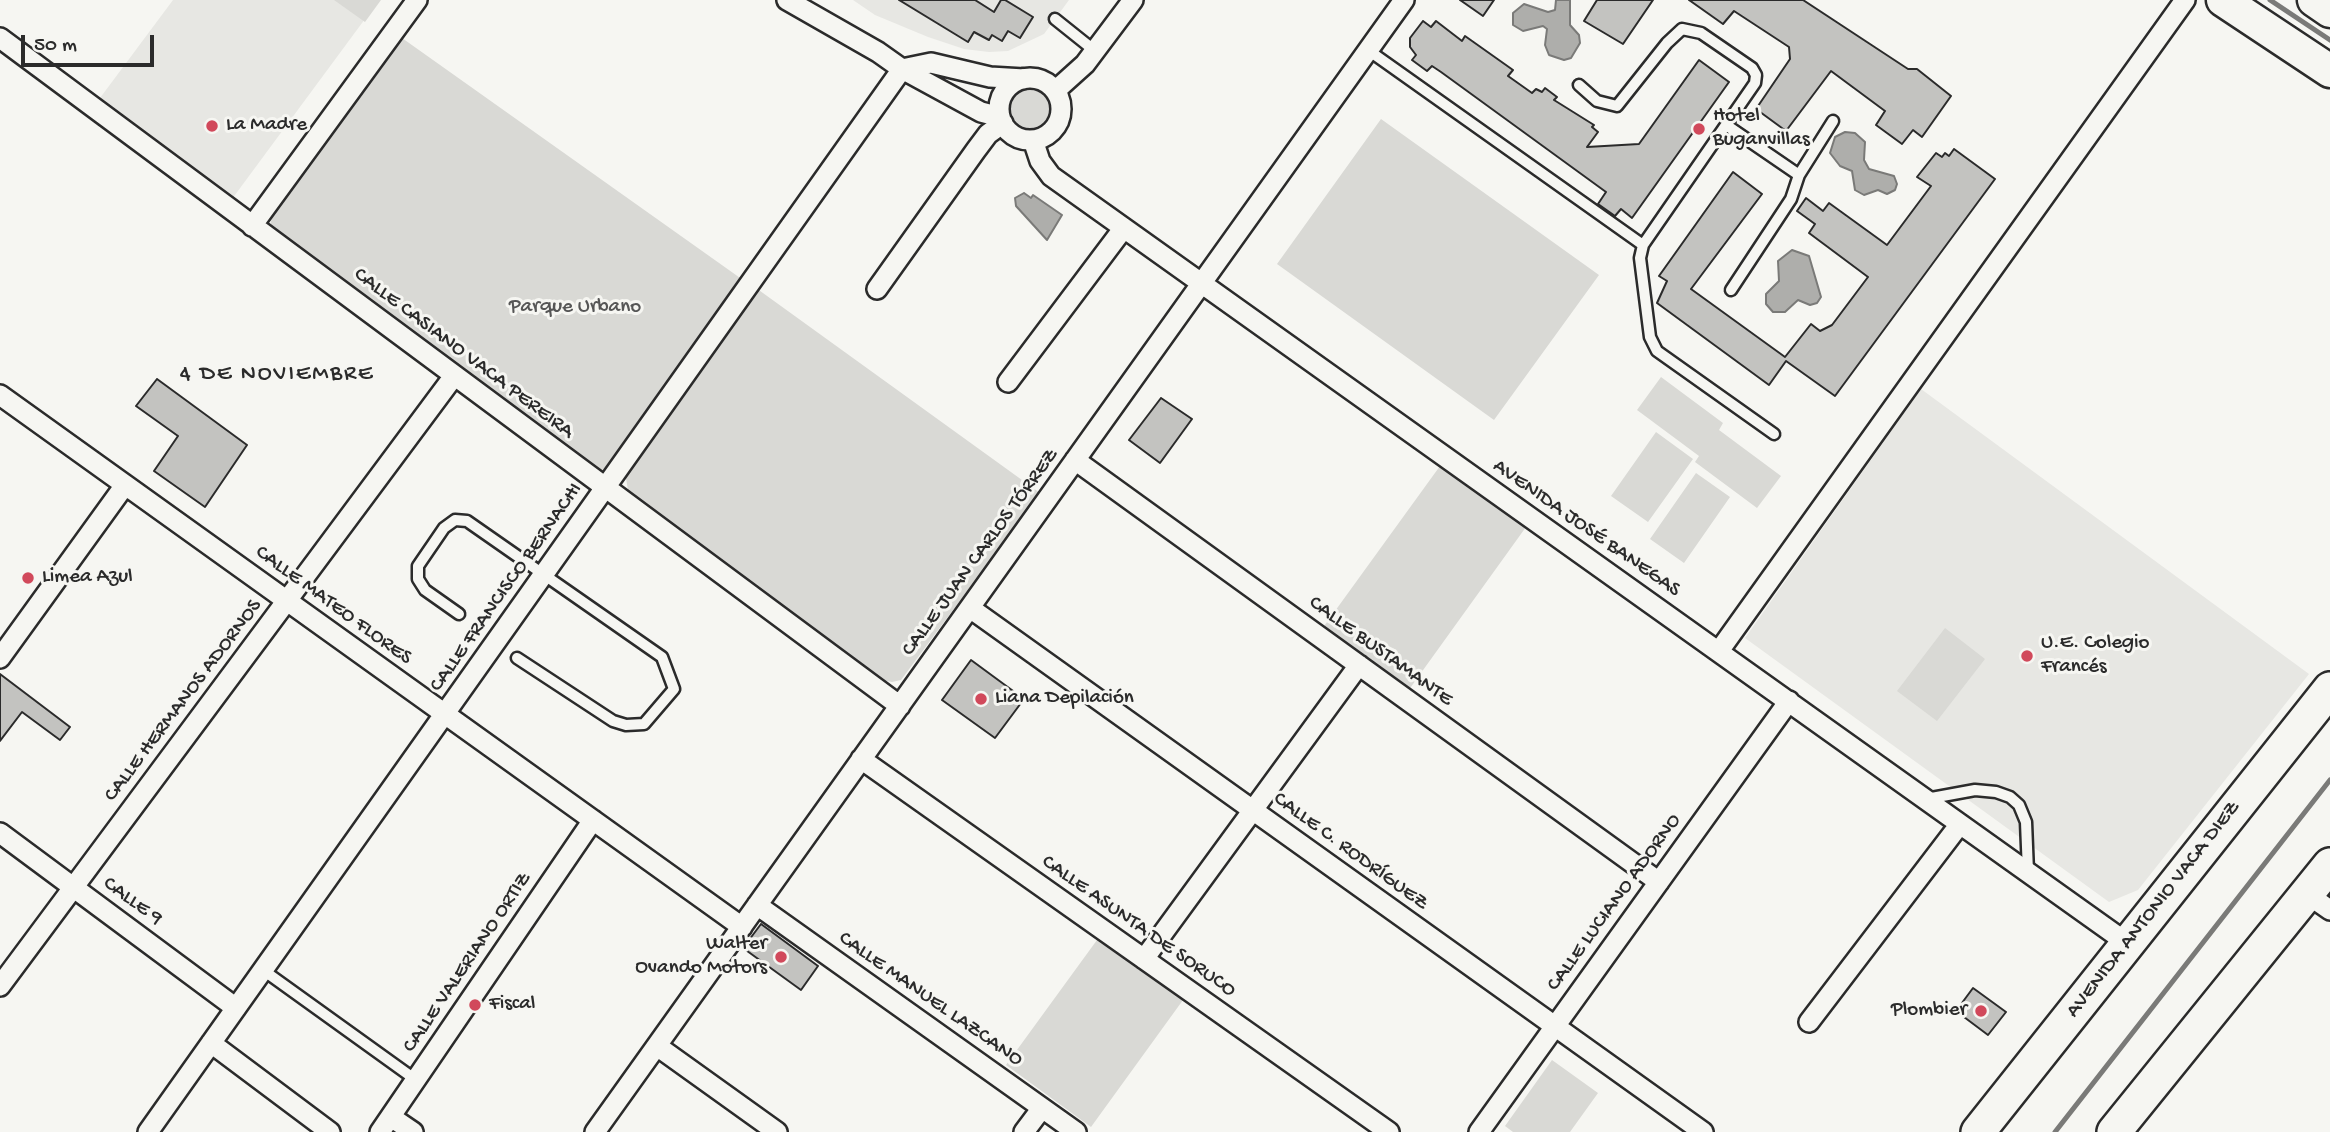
<!DOCTYPE html>
<html>
<head>
<meta charset="utf-8">
<style>
	body { margin:0 }
	#map { position:relative; width:2330px; height:1132px; overflow:hidden; background:#f6f6f2; font-family:"Gochi Hand",sans-serif }
	canvas { display:block }
	.scale { position:absolute; left:21px; top:35px; width:133px; height:32px; box-sizing:border-box; border:4px solid #2b2b2b; border-top:0; padding-left:9px; font-size:21px; line-height:24px; white-space:nowrap; color:#2b2b2b; -webkit-text-stroke:5px #f6f6f2; paint-order:stroke }
</style>
</head>
<body>
<div id="map">
<canvas width="2330" height="1132"></canvas>
<div class="scale">50 m</div>
</div>
<script>
const g = document.querySelector('canvas').getContext('2d');
g.lineJoin = 'round';
function fill(path, color) { g.fillStyle = color; g.fill(path, 'evenodd'); }
const poly = rows => new Path2D(rows.map(r => 'M' + r).join(''));
function strokePath(path, color, width, dash) { g.strokeStyle = color; g.lineWidth = width; g.lineCap = dash ? 'butt' : 'round'; g.setLineDash(dash || []); g.stroke(path); }
function write(font, color, halo, rows, align = 'center') {
  g.font = font + ' "Gochi Hand",sans-serif'; g.lineWidth = 6; g.setLineDash([]); g.textBaseline = 'middle'; g.strokeStyle = halo; g.fillStyle = color; for (const [text, x, y, turn = 0] of rows) {
    g.save(); g.translate(x, y); g.rotate((+turn || 0) * Math.PI / 180); g.textAlign = isNaN(turn) ? turn : align; if (halo) g.strokeText(text, 0, 0); g.fillText(text, 0, 0); g.restore();
  }
}
fill(poly([
	[173,0,379,0,232,199,100,98],
	[853,0,1069,0,1044,34,1008,51,989,52,964,49,928,37,875,15],
	[1921,389,2309,674,2138,890,2109,902,1745,638]
]), '#e7e7e3');
fill(poly([
	[334,0,381,0,365,22],
	[402,38,743,280,613,463,602,470,592,468,273,237,270,226,272,217],
	'1010 109a21 21 0 1 1 42 0a21 21 0 1 1-42 0Z',
	[1381,119,1599,275,1494,420,1277,264],
	[756,288,1040,493,901,680,892,682,877,679,630,501,625,473],
	[1661,377,1723,423,1719,430,1781,476,1757,508,1695,462,1699,456,1637,410],
	[1656,432,1693,459,1648,522,1611,496],
	[1440,466,1526,527,1408,691,1322,629],
	[1696,473,1730,497,1684,563,1650,539],
	[1945,628,1985,659,1937,721,1897,691],
	[1097,940,1183,1000,1091,1127,1006,1065],
	[1552,1060,1598,1093,1570,1132,1513,1132,1505,1126]
]), '#d9d9d5');
const water = poly([
	[1556,0,1570,0,1570,25,1579,35,1580,43,1571,58,1564,60,1549,55,1545,45,1547,29,1543,26,1523,31,1513,25,1513,13,1524,4,1548,12,1555,10,1556,0],
	[1845,132,1855,133,1865,142,1864,160,1869,169,1894,176,1897,184,1895,190,1887,194,1878,190,1864,195,1855,190,1852,171,1840,166,1830,153,1835,137,1845,132],
	[1024,193,1031,198,1033,195,1062,215,1047,240,1016,206,1015,198,1024,193],
	[1792,250,1809,256,1821,297,1817,303,1810,305,1798,300,1785,312,1773,312,1766,304,1766,294,1779,281,1778,261,1792,250]
]);
fill(water, '#aeaeab');
strokePath(water, '#7a7a78', 2);
strokePath(poly([
	[2270,0,2330,40],
	[2055,1132,2330,780]
]), '#7a7a78', 5);
const building = poly([
	[899,0,975,0,994,12,1001,0,1005,0,1033,17,1020,38,1008,31,1002,41,992,35,989,40,974,32,968,42,899,0],
	[1460,0,1494,0,1483,16,1460,0],
	[1597,0,1653,0,1623,44,1584,21,1597,0],
	[1689,0,1803,0,1908,69,1917,69,1951,96,1922,137,1913,130,1902,144,1876,125,1885,111,1831,71,1786,131,1756,109,1790,59,1789,47,1734,11,1723,24,1689,0],
	[1423,21,1431,27,1436,21,1462,41,1465,36,1513,70,1508,76,1532,93,1536,89,1542,92,1545,88,1557,97,1554,100,1594,125,1592,127,1598,132,1587,147,1639,144,1699,60,1729,82,1632,218,1621,209,1615,216,1598,204,1606,192,1441,72,1432,66,1427,71,1412,60,1416,55,1410,47,1410,38,1423,21],
	[1954,149,1995,179,1835,396,1786,361,1769,385,1657,303,1667,281,1659,276,1733,172,1762,194,1691,289,1785,357,1811,324,1820,331,1832,325,1868,277,1809,233,1815,224,1797,211,1806,198,1823,211,1829,203,1887,245,1931,186,1917,177,1936,153,1942,157,1945,153,1949,156,1954,149],
	[157,379,247,445,205,507,154,471,178,436,136,406,157,379],
	[1161,398,1192,419,1160,463,1129,440,1161,398],
	[971,660,1024,699,995,738,942,700,971,660],
	[0,674,70,727,60,740,22,712,0,741,0,674],
	[761,924,818,966,801,990,743,948,761,924],
	[1973,988,2006,1012,1988,1035,1956,1011,1973,988]
]);
fill(building, '#c3c3c0');
strokePath(building, '#2b2b2b', 2);
const service = poly([
	[1055,19,1095,51],
	[1368,50,1643,245,1755,83,1756,75,1752,68,1701,33,1682,29,1667,43,1617,106,1597,101,1579,85],
	[1726,125,1799,175,1791,199,1731,290],
	[1799,175,1833,121],
	[1643,245,1640,258,1650,337,1657,351,1774,434],
	[459,614,425,590,418,579,418,566,444,528,455,520,467,521,662,657,674,689,644,724,626,725,613,721,517,658],
	[1926,799,1975,790,1996,792,2010,797,2019,805,2026,822,2028,872],
	[263,970,416,1080]
]);
const minor = poly([
	[787,0,878,52,902,69,981,112,1000,117],
	[0,38,900,706],
	[902,69,931,63,990,77,1024,79],
	'999 109a31 31 0 1 1 62 0a31 31 0 1 1-62 0Z',
	[1055,91,1085,64,1133,0],
	[1033,140,1040,161,1051,176,2127,943],
	[252,226,417,0],
	[877,289,976,150,988,134,1003,123],
	[1008,382,1123,229],
	[0,395,742,927],
	[1075,460,1659,882],
	[970,608,1703,1132],
	[1719,651,2185,0],
	[0,658,125,485],
	[861,759,1389,1132],
	[0,833,236,1008],
	[2307,894,2330,910],
	[757,905,1076,1132],
	[1144,959,1359,665],
	[0,986,454,376],
	[1809,1022,1960,824],
	[211,1043,330,1132],
	[657,1046,777,1132],
	[391,1117,413,1132],
	[148,1132,902,69],
	[380,1132,593,820],
	[595,1132,1404,0],
	[1024,1132,1042,1108],
	[1479,1132,1789,701]
]);
const primary = poly([
	[2223,0,2330,71],
	[2314,0,2330,11]
]);
const trunk = poly([
	[1978,1132,2330,689],
	[2114,1132,2330,865]
]);
strokePath(service, '#2b2b2b', 15);
strokePath(minor, '#2b2b2b', 24);
strokePath(primary, '#2b2b2b', 37);
strokePath(trunk, '#2b2b2b', 38);
strokePath(service, '#f6f6f2', 10);
strokePath(minor, '#f6f6f2', 19);
strokePath(primary, '#f6f6f2', 32);
strokePath(trunk, '#f6f6f2', 33);
for (const [x, y, r, color] of [
	[212,126,7,"#d1495b"],
	[1699,129,7,"#d1495b"],
	[28,578,7,"#d1495b"],
	[2027,656,7,"#d1495b"],
	[981,699,7,"#d1495b"],
	[781,957,7,"#d1495b"],
	[475,1005,7,"#d1495b"],
	[1981,1011,7,"#d1495b"]
]) { const dot = new Path2D(); dot.arc(x, y, r, 0, 2 * Math.PI); g.fillStyle = color; g.fill(dot); strokePath(dot, '#f6f6f2', 2.5); }
write('21px', '#2b2b2b', '#f6f6f2', [
	["Hotel",1713,117],
	["Buganvillas",1713,141],
	["La Madre",226,126],
	["Limea Azul",42,578],
	["U.E. Colegio",2041,644],
	["Francés",2041,668],
	["Liana Depilación",995,699],
	["Walter",767,945,"right"],
	["Ovando Motors",767,969,"right"],
	["Fiscal",489,1005],
	["Plombier",1967,1011,"right"]
], 'left');
write('21px', '#565656', '#f6f6f2', [
	["Parque Urbano",575,308]
]);
write('21px', '#2b2b2b', '#f6f6f2', [
	["CALLE CASIANO VACA PEREIRA",463,354,37],
	["AVENIDA JOSÉ BANEGAS",1586,529,35],
	["CALLE JUAN CARLOS TÓRREZ",981,553,-54],
	["CALLE FRANCISCO BERNACHI",507,588,-55],
	["CALLE MATEO FLORES",333,606,36],
	["CALLE BUSTAMANTE",1380,652,36],
	["CALLE HERMANOS ADORNOS",184,701,-53],
	["CALLE C. RODRÍGUEZ",1350,852,36],
	["CALLE 9",132,902,36],
	["CALLE LUCIANO ADORNO",1615,903,-54],
	["AVENIDA ANTONIO VACA DIEZ",2154,910,-52],
	["CALLE ASUNTA DE SORUCO",1138,927,35],
	["CALLE VALERIANO ORTIZ",468,963,-56],
	["CALLE MANUEL LAZCANO",930,1000,35]
]);
g.letterSpacing = '2px';
write('23px', '#2b2b2b', '#f6f6f2', [
	["4 DE NOVIEMBRE",277,375]
]);
g.letterSpacing = '0px';
</script>
</body>
</html>
